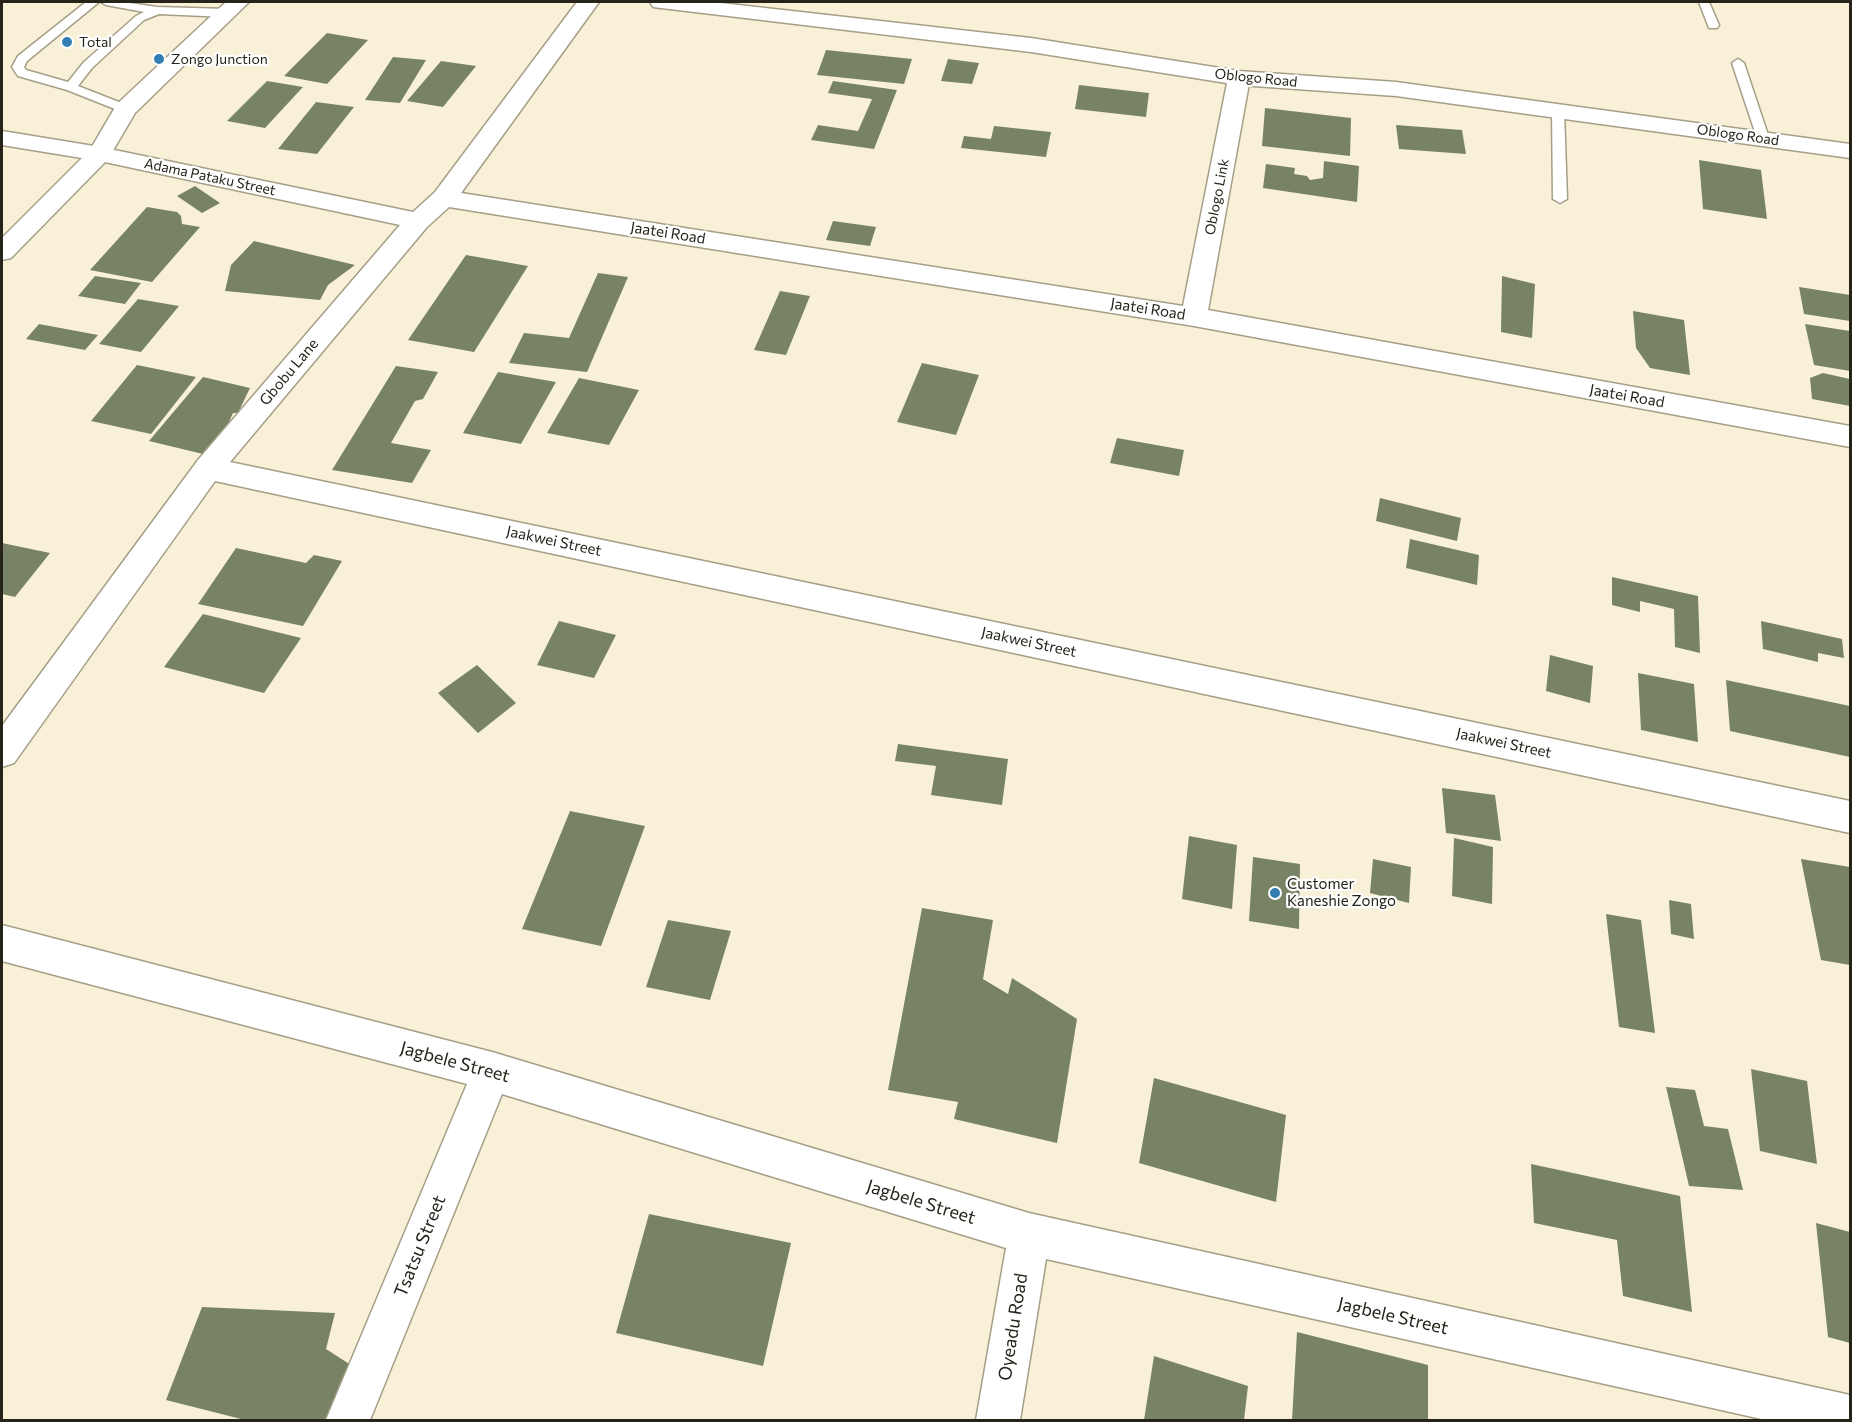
<!DOCTYPE html>
<html>
<head>
<meta charset="utf-8">
<style>
	body { margin:0 }
	#map { position:relative; width:1852px; height:1422px; overflow:hidden; background:#f8f1d7; font-family:Commissioner,sans-serif }
	canvas { display:block }
	.frame { position:absolute; inset:0; border:3px solid #26231a; pointer-events:none }
</style>
</head>
<body>
<div id="map">
<canvas width="1852" height="1422"></canvas>
<div class="frame"></div>
</div>
<script>
const g = document.querySelector('canvas').getContext('2d');
g.lineJoin = 'round';
function fill(path, color) { g.fillStyle = color; g.fill(path, 'evenodd'); }
const poly = rows => new Path2D(rows.map(r => 'M' + r).join(''));
function strokePath(path, color, width, dash) { g.strokeStyle = color; g.lineWidth = width; g.lineCap = dash ? 'butt' : 'round'; g.setLineDash(dash || []); g.stroke(path); }
function write(font, color, halo, rows, align = 'center') {
  g.font = font + ' Commissioner,sans-serif'; g.lineWidth = 4.5; g.setLineDash([]); g.textBaseline = 'middle'; g.strokeStyle = halo; g.fillStyle = color; for (const [text, x, y, turn = 0] of rows) {
    g.save(); g.translate(x, y); g.rotate((+turn || 0) * Math.PI / 180); g.textAlign = isNaN(turn) ? turn : align; if (halo) g.strokeText(text, 0, 0); g.fillText(text, 0, 0); g.restore();
  }
}
fill(poly([
	[327,33,368,40,327,84,284,76],
	[826,50,912,59,904,84,817,75],
	[393,57,426,60,400,103,365,100],
	[948,59,979,63,972,84,941,81],
	[441,61,476,66,443,107,407,101],
	[267,81,303,87,265,128,227,121],
	[833,81,897,90,874,149,811,140,818,125,858,131,872,99,828,93],
	[1079,85,1149,93,1146,117,1075,109],
	[316,102,354,107,317,154,278,149],
	[1265,108,1351,118,1350,156,1262,146],
	[1396,125,1462,130,1466,154,1399,149],
	[994,126,1051,132,1046,157,961,148,964,136,991,139],
	[1699,160,1761,170,1767,219,1703,209],
	[1324,161,1359,166,1357,202,1263,188,1266,164,1295,168,1294,174,1307,176,1310,180,1323,178],
	[195,186,220,203,202,213,177,196],
	[147,207,177,212,181,216,182,224,200,227,152,282,90,270],
	[833,221,876,227,870,246,826,240],
	[254,241,355,265,328,285,320,300,225,291,231,265],
	[466,255,528,266,474,352,408,340],
	[598,273,628,277,587,372,509,363,524,333,569,338],
	[95,276,141,283,125,304,78,296],
	[1502,276,1535,284,1532,338,1501,332],
	[1799,287,1850,295,1850,321,1804,314],
	[780,291,810,296,786,355,754,350],
	[138,299,179,306,141,352,99,344],
	[1633,311,1684,320,1690,375,1650,368,1636,348],
	[39,324,98,335,85,350,26,339],
	[1805,324,1850,331,1850,371,1814,365],
	[922,363,979,375,956,435,897,422],
	[137,365,196,377,151,434,91,421],
	[396,366,438,372,423,399,415,401,391,443,431,450,412,483,332,470],
	[498,372,556,382,521,444,463,433],
	[1823,373,1850,379,1850,406,1812,399,1810,378],
	[203,377,250,388,238,413,233,413,229,422,231,425,207,455,149,441],
	[579,378,639,390,609,445,547,433],
	[1117,438,1184,450,1179,476,1110,463],
	[1380,498,1461,518,1457,541,1376,521],
	[1410,539,1479,555,1477,585,1406,568],
	[2,543,50,553,15,597,2,594],
	[236,548,306,563,314,555,342,561,303,626,198,604],
	[1612,577,1698,596,1700,653,1675,647,1674,609,1640,601,1640,612,1612,605],
	[203,614,301,638,264,693,164,667],
	[559,621,616,635,594,678,537,665],
	[1761,621,1842,639,1844,658,1818,653,1818,662,1763,649],
	[1550,655,1593,666,1590,703,1546,691],
	[477,665,516,703,478,733,438,693],
	[1638,673,1694,684,1698,742,1641,730],
	[1726,680,1850,706,1850,757,1730,731],
	[898,744,1008,759,1002,805,931,795,936,766,895,761],
	[1442,788,1495,795,1501,841,1446,833],
	[570,811,645,826,601,946,522,929],
	[1189,836,1237,845,1232,909,1182,899],
	[1454,838,1493,847,1492,904,1452,896],
	[1253,857,1300,864,1299,929,1249,921],
	[1373,859,1411,867,1409,903,1370,893],
	[1801,859,1850,867,1850,965,1821,960],
	[1669,900,1691,904,1694,939,1671,934],
	[922,908,993,920,983,979,1008,994,1012,978,1077,1019,1057,1143,954,1119,958,1102,888,1090],
	[1606,914,1641,920,1655,1033,1619,1027],
	[668,920,731,931,710,1000,646,987],
	[1751,1069,1807,1081,1817,1164,1760,1151],
	[1154,1078,1286,1115,1276,1202,1139,1163],
	[1666,1087,1695,1090,1704,1126,1728,1129,1743,1190,1689,1186],
	[1531,1164,1680,1196,1692,1312,1623,1296,1617,1240,1534,1223],
	[649,1214,791,1243,763,1366,616,1333],
	[1816,1223,1850,1232,1850,1343,1828,1337],
	[202,1307,335,1313,326,1349,354,1367,332,1420,245,1420,166,1400],
	[1297,1332,1428,1365,1428,1420,1292,1420],
	[1154,1356,1248,1386,1244,1420,1144,1420]
]), '#788366');
const lane = poly([
	[86,2,99,2,27,61,24,67,26,70,68,82,84,62,136,16,144,12,106,5,101,2,123,2,157,7,227,9,233,13,227,17,159,14,144,20,92,68,78,86,129,106,129,112,125,113,67,90,18,76,12,67,18,56,86,2],
	[1699,2,1709,2,1719,25,1717,28,1709,28,1699,2],
	[1738,59,1744,63,1769,138,1768,141,1758,141,1732,63,1738,59],
	[1558,106,1564,110,1567,199,1560,203,1553,199,1552,110,1558,106]
]);
const street = poly([
	[577,2,599,2,461,193,1183,306,1228,78,1231,73,1239,71,1247,73,1250,78,1208,310,1850,426,1850,447,1194,326,449,207,427,227,230,462,1850,801,1850,833,215,481,14,763,2,767,2,726,198,460,400,225,100,161,2,145,2,131,100,147,413,212,435,192,577,2],
	[2,925,492,1052,1029,1213,1850,1395,1850,1420,1766,1420,1046,1259,1020,1420,976,1420,1006,1248,502,1094,370,1420,326,1420,467,1084,2,961,2,925]
]);
const secondary = poly([
	[226,2,249,2,135,113,108,159,11,258,2,260,2,238,90,150,117,104,226,2],
	[650,2,712,2,1031,38,1239,71,1396,82,1850,144,1850,158,1396,96,1239,85,1031,52,661,8,653,7,650,2]
]);
strokePath(lane, '#a59f87', 3);
strokePath(street, '#a59f87', 3);
strokePath(secondary, '#a59f87', 3);
fill(lane, '#fff');
fill(street, '#fff');
fill(secondary, '#fff');
for (const [x, y, r, color] of [
	[67,42,6,"#327db1"],
	[159,59,6,"#327db1"],
	[1275,893,6,"#327db1"]
]) { const dot = new Path2D(); dot.arc(x, y, r, 0, 2 * Math.PI); g.fillStyle = color; g.fill(dot); strokePath(dot, '#fefefe', 2); }
write('14px', '#26231a', '#fefefe', [
	["Total",79,42],
	["Zongo Junction",171,59]
], 'left');
write('14px', '#26231a', '#fefefe', [
	["Oblogo Road",1256,78,6],
	["Oblogo Road",1738,135,8],
	["Adama Pataku Street",210,177,12],
	["Oblogo Link",1217,197,-79]
]);
write('15px', '#26231a', '#fefefe', [
	["Jaatei Road",668,233,9],
	["Jaatei Road",1148,309,9],
	["Gbobu Lane",289,372,-50],
	["Jaatei Road",1627,396,10],
	["Jaakwei Street",554,541,12],
	["Jaakwei Street",1029,642,12],
	["Jaakwei Street",1504,743,12]
]);
write('15px', '#26231a', '#fefefe', [
	["Customer",1287,884],
	["Kaneshie Zongo",1287,901]
], 'left');
write('18px', '#26231a', '#fefefe', [
	["Jagbele Street",455,1062,15],
	["Jagbele Street",921,1202,17],
	["Tsatsu Street",420,1246,-68],
	["Jagbele Street",1393,1316,13],
	["Oyeadu Road",1013,1327,-81]
]);
</script>
</body>
</html>
